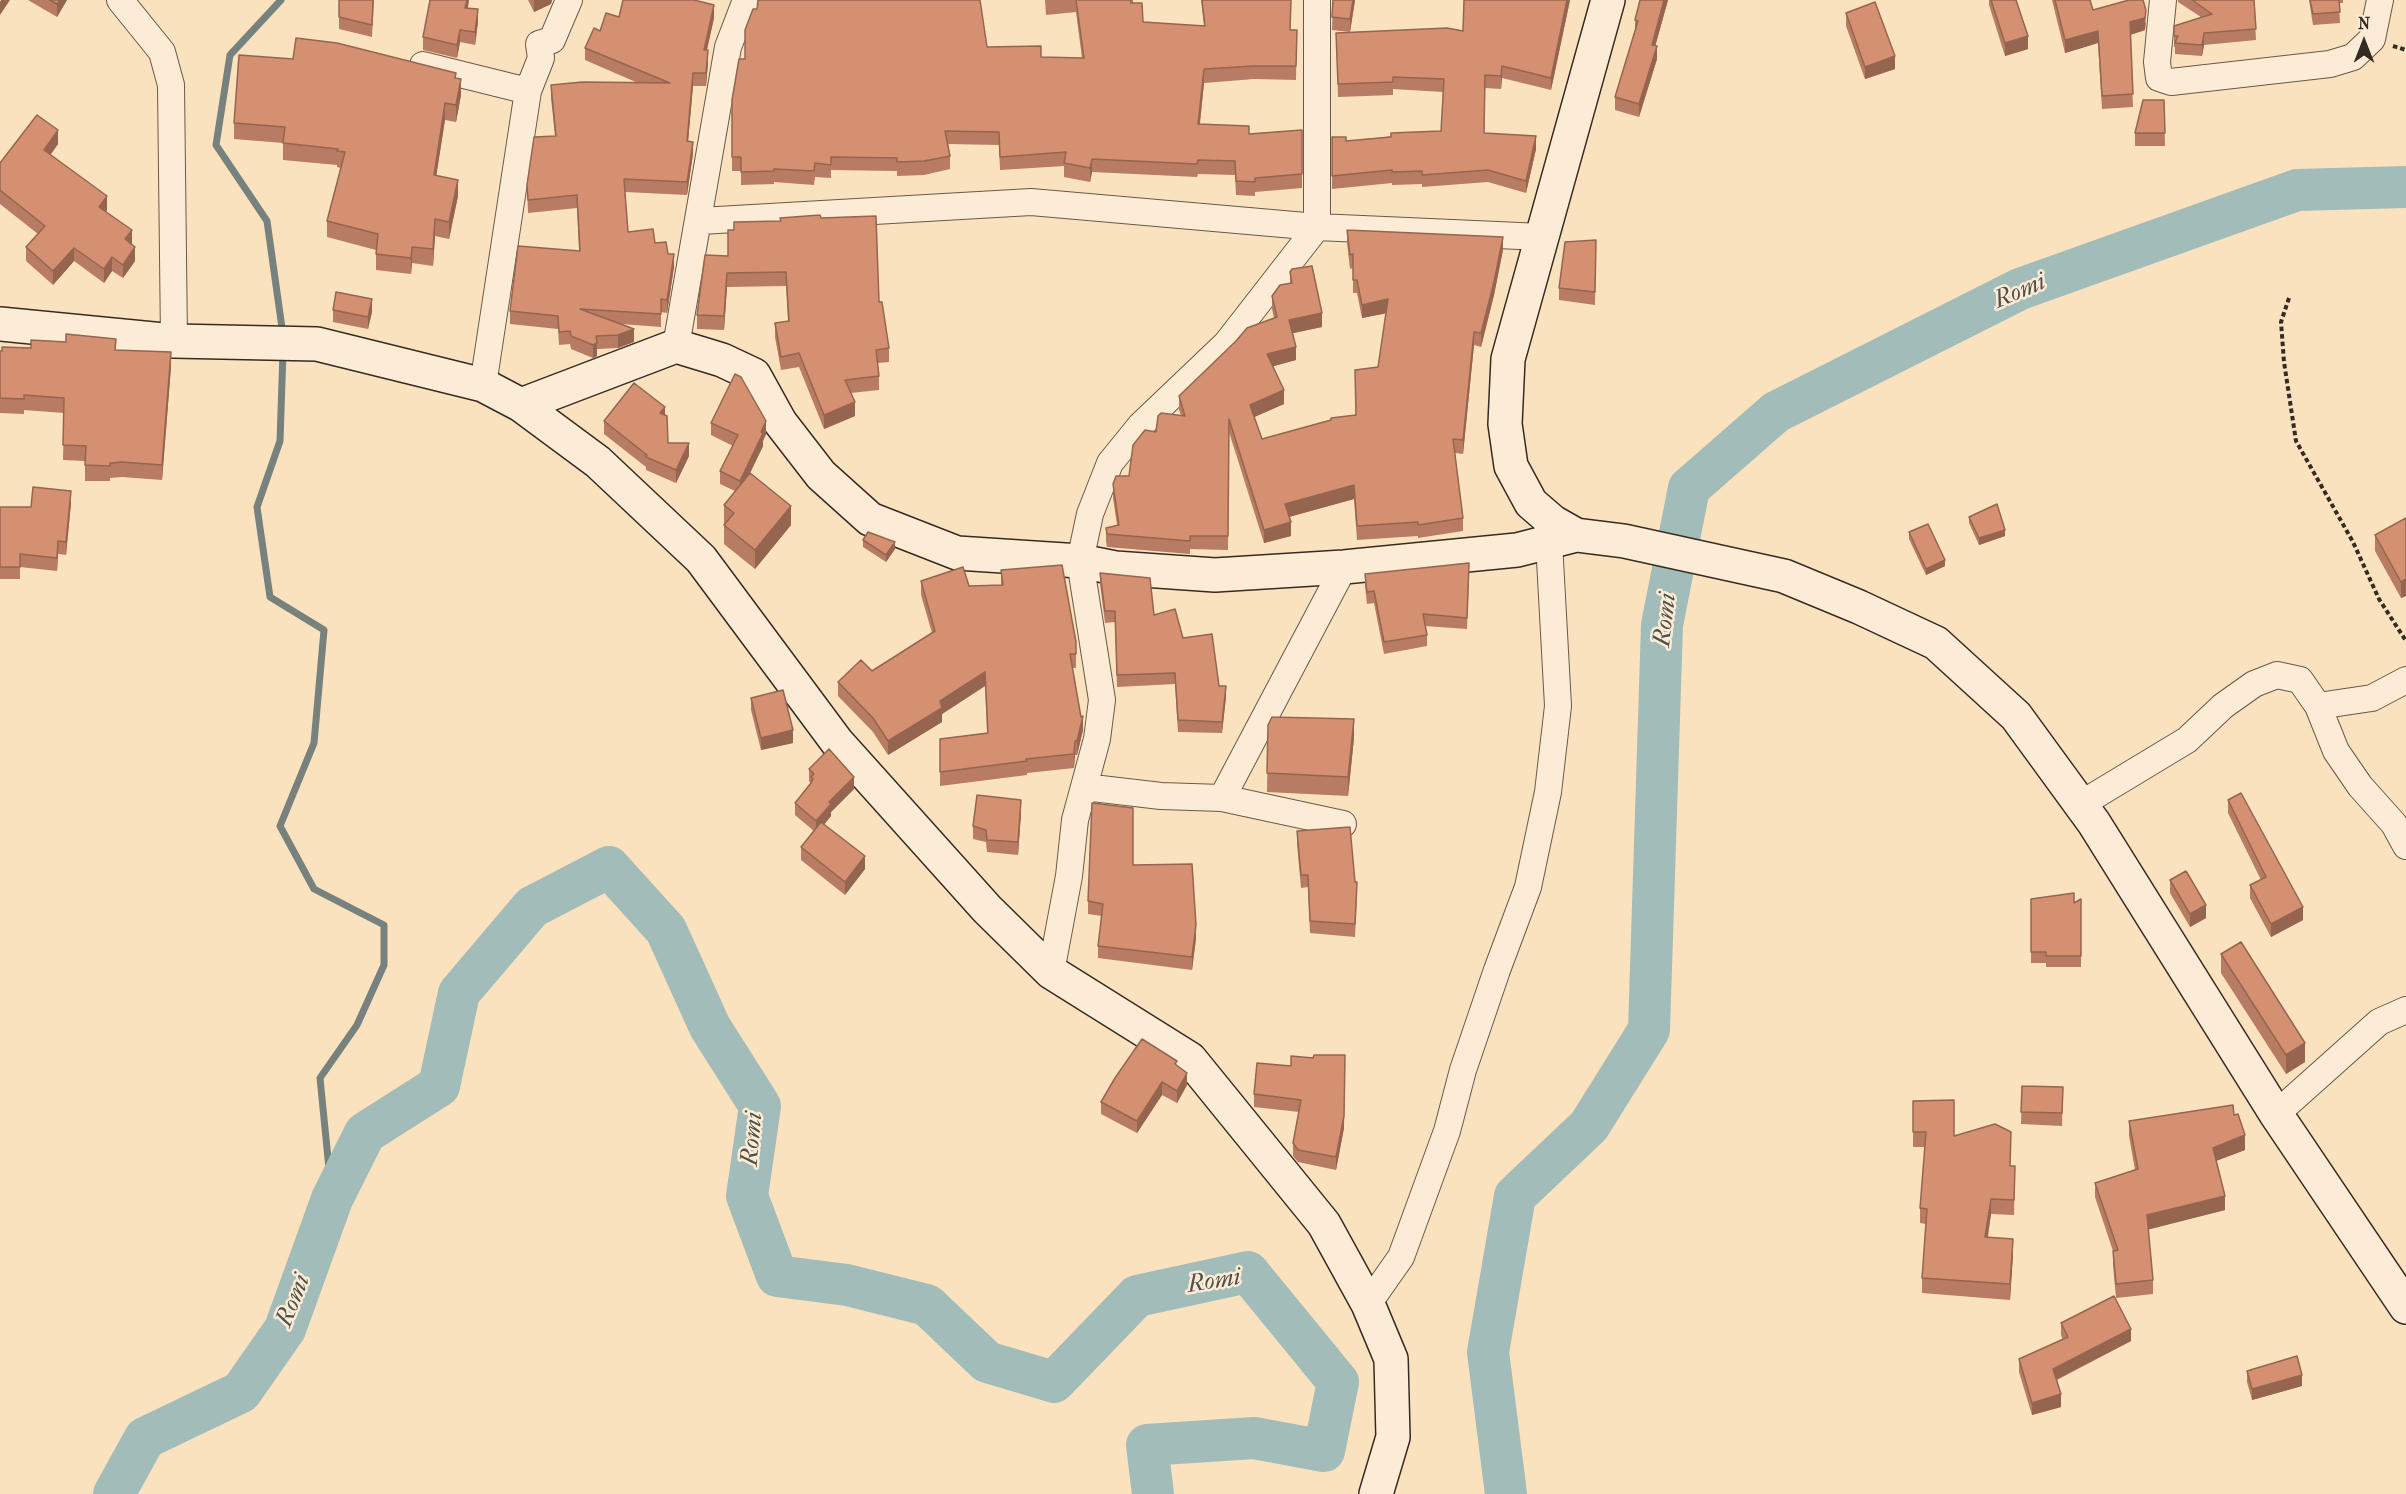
<!DOCTYPE html>
<html>
<head>
<meta charset="utf-8">
<style>
	body { margin:0 }
	#map { position:relative; width:2406px; height:1494px; overflow:hidden; background:#fbe2bf; font-family:"IM FELL French Canon",serif }
	canvas { display:block }
	.north { position:absolute; left:2334px; top:12px; width:60px; height:60px; -webkit-text-stroke:4px #fcecd5; paint-order:stroke; rotate:0deg; font-size:16px; font-weight:700; line-height:24px; text-align:center; color:#362b24 }
	.north::after { content:''; display:block; margin:auto; width:21px; height:27px; background:#362b24; clip-path:polygon(50% 0,100% 100%,50% 72%,0 100%) }
</style>
</head>
<body>
<div id="map">
<canvas width="2406" height="1494"></canvas>
<div class="north">N</div>
</div>
<script>
const g = document.querySelector('canvas').getContext('2d');
g.lineJoin = 'round';
const poly = rows => new Path2D(rows.map(r => 'M' + r).join(''));
function strokePath(path, color, width, dash) { g.strokeStyle = color; g.lineWidth = width; g.lineCap = dash ? 'butt' : 'round'; g.setLineDash(dash || []); g.stroke(path); }
function fill(path, color) { g.fillStyle = color; g.fill(path, 'evenodd'); }
function write(font, color, halo, rows, align = 'center') {
  g.font = font + ' "IM FELL French Canon",serif'; g.lineWidth = 5; g.setLineDash([]); g.textBaseline = 'middle'; g.strokeStyle = halo; g.fillStyle = color; for (const [text, x, y, turn = 0] of rows) {
    g.save(); g.translate(x, y); g.rotate((+turn || 0) * Math.PI / 180); g.textAlign = isNaN(turn) ? turn : align; if (halo) g.strokeText(text, 0, 0); g.fillText(text, 0, 0); g.restore();
  }
}
strokePath(poly([
	[281,0,230,55,216,145,267,221,283,335],
	[283,352,280,441,257,507,270,597,324,630,314,743,280,826,314,889,384,925,384,965,357,1025,320,1078,332,1199]
]), '#77827e', 7);
strokePath(poly([
	[114,1494,145,1438,241,1392,285,1329,332,1199,365,1133,439,1086,459,993,532,907,609,867,666,930,710,1027,760,1106,747,1196,777,1276,847,1285,927,1305,987,1362,1054,1382,1137,1296,1248,1272,1338,1382,1324,1451,1254,1438,1147,1445,1153,1494],
	[1506,1494,1488,1352,1515,1196,1589,1126,1649,1030,1662,625,1689,488,1776,412,2020,289,2297,190,2406,187]
]), '#a2bcba', 42);
const street = poly([
	[120,0,162,52,171,85,174,341],
	[2163,0,2157,62,2159,78,2171,82,2330,64,2353,57,2372,39,2380,0],
	[423,65,528,91],
	[700,221,1031,202,1317,227,1542,237],
	[676,346,728,47,746,0],
	[483,385,528,91,541,58,539,44,552,40,569,0],
	[2318,706,2372,698,2406,680],
	[1084,787,1161,796,1222,798,1343,824],
	[1222,798,1344,567],
	[2081,804,2187,740,2223,706,2254,684,2277,675,2300,680,2318,706,2336,751,2360,786,2394,824,2406,846],
	[1051,972,1069,876,1075,820,1097,739,1102,700,1080,561,1090,514,1110,463,1140,426,1226,344,1317,227,1317,0],
	[2276,1114,2379,1022,2406,1010],
	[1368,1304,1401,1257,1447,1131,1463,1070,1497,970,1528,887,1548,792,1558,706,1549,542]
]);
const secondary = poly([
	[1608,0,1508,359,1505,424,1511,466,1531,503,1553,522,1576,535,1624,541,1784,576,1859,607,1936,643,2016,716,2094,823,2276,1114,2406,1307],
	[0,324,174,341,317,344,483,385,521,405,598,462,701,559,837,742,987,909,1051,972,1190,1059,1324,1224,1368,1304,1391,1359,1393,1437,1376,1494],
	[521,405,676,346,722,360,754,375,780,422,821,475,870,519,957,553,1080,561,1115,568,1215,575,1344,567,1517,550,1576,535]
]);
strokePath(street, '#67594b', 28);
strokePath(secondary, '#362b24', 36);
strokePath(poly([
	[2393,46,2406,50],
	[2289,298,2281,322,2284,362,2296,441,2353,542,2379,599,2406,641]
]), '#362b24', 4, [4.5, 3]);
strokePath(street, '#fcecd5', 26);
strokePath(secondary, '#fcecd5', 33);
fill(poly([
	[28,0,67,0,57,17],
	[339,0,374,0,372,37,339,29],
	[430,0,469,0,468,8,478,22,475,45,460,42,457,58,423,50,423,37],
	[528,0,552,0,551,4,534,12],
	[1045,0,1133,0,1133,3,1143,22,1204,26,1201,0,1291,0,1290,30,1297,30,1296,80,1254,79,1204,83,1200,124,1249,134,1302,130,1302,188,1255,192,1255,196,1236,195,1235,175,1198,174,1197,177,1092,172,1090,182,1064,177,1064,166,1000,170,999,145,948,144,950,156,950,169,924,175,897,176,897,171,831,170,831,178,815,177,814,185,774,182,774,184,741,185,741,171,732,171,732,100,745,59,757,9,987,47,1041,57,1082,58,1076,12,1046,15],
	[1333,0,1355,0,1350,32,1332,30],
	[1464,0,1570,0,1551,90,1502,78,1501,89,1485,88,1484,133,1536,149,1526,193,1488,182,1422,187,1422,184,1392,185,1392,183,1332,189,1332,137,1346,141,1441,131,1443,92,1393,89,1393,95,1338,97,1336,33,1463,31],
	[1640,0,1668,0,1655,46,1657,59,1639,117,1615,110,1615,97,1635,33,1635,20],
	[1989,0,2016,0,2028,49,2005,56,1989,5],
	[2052,0,2090,0,2093,10,2146,23,2145,30,2130,35,2133,107,2102,109,2098,43,2065,53],
	[2178,0,2254,0,2256,40,2204,45,2202,56,2175,54,2175,47,2174,47,2174,36,2201,17,2178,2],
	[2309,0,2343,0,2343,3,2339,3,2340,23,2313,25],
	[696,1,714,18,707,50,708,63,706,86,693,86,688,141,693,154,687,195,625,192,628,232,655,243,668,254,674,267,667,313,661,312,661,327,621,324,634,342,618,348,597,349,597,356,593,358,571,349,570,344,559,345,558,329,510,324,510,311,579,251,577,208,528,213,527,185,555,136,551,98,551,85,638,83,585,60,585,48,600,31,619,17],
	[1846,13,1895,69,1865,79,1846,26],
	[456,78,461,95,456,122,445,120,436,175,458,196,449,239,435,236,433,266,412,263,411,274,376,270,376,250,327,237,327,221,341,168,337,167,337,165,283,160,283,143,234,139,234,123],
	[2164,100,2165,146,2135,146,2135,133],
	[58,144,50,155,107,210,106,212,131,244,135,261,123,278,112,271,104,283,74,261,53,285,26,261,26,247,38,234,0,204,0,163],
	[821,218,879,302,889,348,889,362,878,363,879,376,879,390,851,393,855,416,824,429,799,367,781,370,775,337,775,323,788,321,786,286,727,287,724,330,697,329,697,315,728,256,734,230,780,221],
	[1347,230,1503,250,1494,295,1481,347,1474,345,1463,454,1455,453,1463,518,1463,531,1418,538,1418,536,1357,540,1354,499,1289,517,1291,536,1264,543,1229,432,1228,550,1190,549,1190,554,1107,547,1106,541,1106,528,1117,525,1113,498,1113,484,1129,476,1156,432,1181,415,1179,410,1179,396,1274,318,1272,309,1272,296,1290,283,1290,272,1322,327,1293,333,1296,360,1273,366,1284,404,1254,417,1262,439,1356,415,1378,367,1386,313,1362,318,1357,293,1353,293,1353,268,1350,269,1347,243],
	[1596,240,1595,305,1559,300,1559,288],
	[333,310,372,312,368,329,333,322],
	[116,350,171,367,162,480,122,477,110,478,110,481,85,481,85,461,63,460,64,413,24,410,24,414,0,413,0,351],
	[665,415,668,443,689,456,676,483,646,470,646,467,604,434,604,421],
	[711,423,766,434,763,441,763,446,749,475,791,525,755,569,724,544,724,505,735,491,720,484,720,471,733,446,711,435],
	[71,503,66,555,58,554,57,571,20,567,20,579,0,579,0,507,31,507],
	[1969,517,2005,536,1979,545,1969,523],
	[2406,518,2406,596,2401,598,2375,551,2375,535],
	[1909,532,1945,566,1926,575,1909,539],
	[863,540,895,549,886,562,863,547],
	[1001,570,1076,642,1076,668,1072,668,1083,730,1077,755,1075,755,1074,768,1027,773,1027,775,940,786,940,739,987,733,985,686,942,714,942,722,888,755,873,732,838,696,838,682,872,671,932,633,921,595,921,581,969,586,1001,585],
	[1100,573,1183,638,1219,686,1226,697,1222,733,1178,732,1175,684,1117,687,1115,622,1105,623,1100,584],
	[1365,574,1469,575,1467,629,1425,626,1427,635,1427,646,1384,654,1374,603,1367,604,1365,586],
	[751,698,793,743,761,750,751,710],
	[1268,725,1354,738,1348,796,1267,792],
	[809,769,854,789,831,812,831,816,824,825,865,869,845,895,801,860,801,847,814,831,795,815,795,803,811,784,809,781],
	[2228,800,2303,920,2271,937,2250,898,2250,885,2261,880,2228,813],
	[1021,813,1018,855,987,852,986,842,973,839,973,826],
	[1297,831,1355,882,1357,895,1355,937,1310,933,1308,887,1301,888,1297,844],
	[1133,865,1196,938,1192,970,1098,958,1098,946,1102,916,1088,914,1088,901],
	[2170,880,2206,918,2190,927,2170,893],
	[2031,899,2074,903,2081,899,2081,967,2046,967,2046,963,2031,963],
	[2221,954,2305,1062,2286,1074,2221,973],
	[1257,1063,1344,1128,1336,1170,1298,1162,1293,1156,1293,1143,1299,1112,1254,1107,1254,1094],
	[1177,1065,1187,1085,1177,1103,1162,1095,1137,1133,1101,1114,1101,1102],
	[2022,1086,2063,1087,2062,1126,2021,1124],
	[1913,1101,1954,1136,2011,1147,2010,1166,2015,1166,2014,1215,1991,1214,1988,1237,2013,1254,2010,1300,1922,1293,1922,1278,1926,1224,1920,1223,1920,1208,1925,1147,1913,1147],
	[2234,1115,2245,1150,2216,1161,2225,1210,2148,1229,2153,1280,2153,1294,2116,1298,2113,1265,2113,1251,2095,1197,2095,1183,2135,1170,2129,1136,2129,1121],
	[2061,1323,2131,1341,2057,1380,2061,1407,2032,1415,2019,1372,2019,1359,2063,1340,2061,1335],
	[2247,1371,2302,1386,2252,1400,2247,1382]
]), '#b77c62');
fill(poly([
	[1,0,10,0,0,15,0,2],
	[60,0,67,0,57,17,57,4],
	[467,0,469,0,465,20,465,8],
	[534,0,552,0,551,4,534,12],
	[1353,0,1355,0,1350,32,1350,19],
	[1567,0,1570,0,1551,90,1551,78],
	[1664,0,1668,0,1652,58,1652,45],
	[714,5,714,18,704,62,704,50],
	[478,9,478,22,475,45,475,32],
	[2146,10,2145,30,2130,35,2130,22],
	[460,30,460,42,457,58,457,45],
	[2098,31,2098,43,2065,53,2065,40],
	[2204,33,2204,45,2202,56,2202,45],
	[2028,36,2028,49,2005,56,2005,43],
	[1657,46,1657,59,1639,117,1639,104],
	[708,50,708,63,706,86,706,73],
	[1895,56,1895,69,1865,79,1865,67],
	[1502,66,1502,78,1501,89,1501,76],
	[1204,69,1204,83,1198,138,1198,124],
	[693,73,693,86,687,154,687,141],
	[461,79,461,95,456,122,456,105],
	[445,103,445,120,434,191,434,175],
	[58,130,58,144,44,164,44,150],
	[1536,136,1536,149,1526,193,1526,181],
	[693,142,693,154,687,195,687,182],
	[1092,159,1092,172,1090,182,1090,168],
	[458,180,458,196,449,239,449,222],
	[107,196,107,210,99,221,99,207],
	[435,219,435,236,433,266,433,249],
	[132,230,132,244,125,253,125,239],
	[1503,237,1503,250,1494,295,1481,347,1481,333],
	[135,247,135,261,123,278,123,265],
	[412,247,412,263,411,274,411,258],
	[74,248,74,261,53,285,53,271],
	[674,254,674,267,667,313,667,300],
	[112,257,112,271,104,283,104,269],
	[727,273,727,287,724,330,724,316],
	[372,299,372,312,368,329,368,317],
	[1388,299,1388,313,1362,318,1362,305],
	[1322,313,1322,327,1289,334,1289,320],
	[634,329,634,342,618,348,618,335],
	[1474,332,1474,345,1463,454,1463,440],
	[597,343,597,356,593,358,593,345],
	[1296,347,1296,360,1267,368,1267,354],
	[171,352,171,367,162,480,162,465],
	[1284,390,1284,404,1250,419,1250,405],
	[855,402,855,416,824,429,824,415],
	[665,407,665,420,660,413],
	[766,421,766,434,763,441,763,446,740,494,740,481],
	[689,443,689,456,676,483,676,470],
	[1354,485,1354,499,1285,518,1285,504],
	[71,491,71,503,66,555,66,542],
	[791,506,791,525,755,569,755,550],
	[1291,522,1291,536,1264,543,1264,530],
	[2005,530,2005,536,1979,545,1979,538],
	[58,541,58,554,57,571,57,558],
	[895,542,895,549,886,562,886,555],
	[1945,560,1945,566,1926,575,1926,569],
	[2406,579,2406,596,2401,598,2401,582],
	[985,672,985,686,942,714,942,722,888,755,888,741,940,701],
	[1226,686,1226,697,1222,733,1222,722],
	[1083,716,1083,730,1077,755,1077,741],
	[1354,719,1354,738,1348,796,1348,777],
	[793,730,793,743,761,750,761,738],
	[1075,741,1075,755,1074,768,1074,754],
	[854,777,854,789,831,812,831,816,816,833,816,821,829,802],
	[1021,800,1021,813,1018,855,1018,842],
	[865,856,865,869,845,895,845,882],
	[2206,905,2206,918,2190,927,2190,914],
	[2303,907,2303,920,2271,937,2271,924],
	[1196,925,1196,938,1192,970,1192,957],
	[2305,1043,2305,1062,2286,1074,2286,1055],
	[1345,1055,1344,1128,1336,1170,1336,1157],
	[1187,1073,1187,1085,1177,1103,1177,1091],
	[1162,1082,1162,1095,1137,1133,1137,1121],
	[2245,1135,2245,1150,2213,1162,2213,1148],
	[2225,1196,2225,1210,2147,1230,2147,1215],
	[1991,1199,1991,1214,1985,1252,1985,1237],
	[2013,1239,2013,1254,2010,1300,2010,1284],
	[2131,1329,2131,1341,2053,1381,2053,1369],
	[2302,1375,2302,1386,2252,1400,2252,1389],
	[2061,1394,2061,1407,2032,1415,2032,1403]
]), '#956550');
const building = poly([
	[50,0,60,0,57,4,50,0],
	[339,0,373,0,372,25,339,17,339,0],
	[430,0,467,0,465,8,478,9,475,32,460,30,457,45,423,37,430,0],
	[623,0,694,0,714,5,704,50,708,50,706,73,693,73,687,141,693,142,687,182,624,179,628,232,653,229,655,243,666,242,668,254,674,254,667,300,661,299,661,314,580,309,634,329,618,335,596,336,597,343,593,345,571,336,570,331,559,332,558,316,510,311,518,246,580,251,577,195,528,200,527,185,534,137,556,136,551,85,582,82,670,83,585,48,594,28,600,31,606,13,619,17,623,0],
	[758,0,980,0,987,47,1041,46,1041,57,1084,58,1076,0,1131,0,1131,3,1142,3,1143,22,1205,26,1202,0,1291,0,1290,30,1297,30,1296,66,1254,66,1204,69,1198,124,1249,126,1249,134,1302,130,1302,174,1255,178,1255,182,1236,181,1235,161,1198,160,1197,164,1092,159,1090,168,1064,163,1066,152,1000,157,999,132,945,131,950,156,924,161,897,162,897,158,831,157,831,165,815,163,814,171,774,169,774,171,741,172,741,157,732,157,732,100,739,59,745,59,745,30,753,9,757,9,758,0],
	[1333,0,1353,0,1350,19,1332,17,1333,0],
	[1464,0,1567,0,1551,78,1502,66,1501,76,1485,75,1484,133,1536,136,1526,181,1488,170,1422,175,1422,171,1392,172,1392,170,1332,176,1332,137,1346,137,1346,141,1391,137,1391,133,1441,131,1444,79,1393,77,1393,82,1338,84,1336,33,1447,28,1463,31,1464,0],
	[1640,0,1664,0,1652,45,1657,46,1639,104,1615,97,1638,21,1635,20,1640,0],
	[1991,0,2016,0,2028,36,2005,43,1991,0],
	[2055,0,2090,0,2093,10,2129,0,2143,0,2146,10,2145,18,2130,22,2133,94,2102,96,2098,31,2065,40,2055,0],
	[2192,0,2254,0,2256,29,2204,33,2202,45,2175,43,2178,36,2174,36,2174,26,2212,14,2192,0],
	[2310,0,2339,0,2340,12,2313,14,2310,0],
	[1875,2,1895,56,1865,67,1846,13,1875,2],
	[296,38,337,43,456,73,455,78,461,79,456,105,445,103,434,175,458,180,449,222,435,219,433,249,412,247,411,258,376,254,378,234,327,221,345,152,337,151,338,149,283,143,285,127,234,123,239,55,293,59,296,38],
	[2143,100,2164,100,2165,133,2135,133,2143,100],
	[37,115,58,130,44,150,107,196,99,207,132,230,125,239,135,247,123,265,112,257,104,269,74,248,53,271,26,247,45,226,0,190,0,163,37,115],
	[820,215,821,218,876,216,879,302,882,302,889,348,876,350,879,376,845,380,855,402,824,415,799,353,781,357,775,323,789,321,786,272,727,273,724,316,697,315,705,255,728,256,728,230,734,230,734,222,781,221,780,218,820,215],
	[1347,230,1503,237,1494,282,1481,333,1474,332,1463,440,1453,439,1463,518,1418,525,1418,522,1357,526,1354,485,1285,504,1291,522,1264,530,1229,419,1228,536,1190,536,1190,541,1107,534,1106,528,1119,525,1113,484,1116,476,1129,476,1133,445,1145,430,1156,432,1158,416,1161,413,1185,416,1179,396,1236,341,1247,328,1277,317,1272,296,1280,285,1292,283,1290,272,1292,269,1312,266,1322,313,1289,320,1296,347,1267,354,1284,390,1250,405,1262,439,1331,420,1331,418,1356,415,1355,370,1378,367,1388,299,1362,305,1357,280,1353,280,1353,254,1350,255,1347,230],
	[1596,240,1595,292,1559,288,1565,242,1596,240],
	[336,292,372,299,368,317,333,310,336,292],
	[66,334,116,339,115,350,171,352,162,465,122,462,110,463,110,466,85,465,86,446,63,445,64,398,24,395,24,399,0,398,0,351,2,351,2,347,31,348,31,340,66,342,66,334],
	[735,374,741,377,766,421,761,432,763,433,740,481,720,471,738,435,711,423,735,374],
	[634,383,665,407,660,413,667,416,668,443,689,443,676,470,646,457,647,455,604,421,634,383],
	[750,473,791,506,755,550,724,525,734,513,724,505,750,473],
	[33,487,71,491,66,542,58,541,57,558,20,554,20,567,0,567,0,507,31,507,33,487],
	[1997,504,2005,530,1979,538,1969,517,1997,504],
	[2406,518,2406,579,2401,582,2375,535,2406,518],
	[1928,524,1945,560,1926,569,1909,532,1928,524],
	[868,532,895,542,886,555,863,540,868,532],
	[1469,563,1467,618,1423,614,1427,635,1384,642,1374,591,1367,592,1365,574,1469,563],
	[1062,565,1076,642,1076,654,1070,654,1081,717,1083,716,1077,741,1075,741,1074,754,1026,759,1027,761,940,772,940,739,988,733,985,672,940,701,942,708,888,741,873,718,838,682,861,660,872,671,935,631,921,581,963,567,969,586,1003,585,1001,570,1062,565],
	[1100,573,1150,578,1154,615,1175,609,1183,638,1212,634,1219,686,1226,686,1222,722,1178,720,1175,673,1117,675,1115,611,1105,611,1100,573],
	[783,690,793,730,761,738,751,698,783,690],
	[1272,717,1354,719,1348,777,1267,773,1268,725,1272,717],
	[829,749,854,777,829,802,831,804,816,821,795,803,811,783,813,779,811,777,814,774,809,769,829,749],
	[2241,793,2303,907,2271,924,2250,885,2266,877,2228,800,2241,793],
	[977,795,1021,800,1018,842,987,840,986,830,973,826,977,795],
	[1092,803,1133,808,1133,865,1192,864,1196,925,1192,957,1098,946,1103,904,1088,901,1092,803],
	[821,822,865,856,845,882,801,847,821,822],
	[1350,827,1355,882,1357,882,1355,924,1310,921,1308,875,1301,875,1297,831,1350,827],
	[2186,871,2206,905,2190,914,2170,880,2186,871],
	[2074,893,2074,903,2081,899,2081,956,2046,956,2046,952,2031,952,2031,899,2074,893],
	[2241,942,2305,1043,2286,1055,2221,954,2241,942],
	[1142,1039,1177,1061,1175,1064,1187,1073,1177,1091,1162,1082,1137,1121,1101,1102,1115,1078,1142,1039],
	[1314,1055,1345,1055,1344,1116,1336,1157,1298,1150,1293,1143,1301,1100,1254,1094,1257,1063,1291,1066,1291,1056,1313,1058,1314,1055],
	[2022,1086,2063,1087,2062,1113,2021,1112,2022,1086],
	[1954,1100,1954,1136,1995,1124,2011,1132,2010,1166,2015,1166,2014,1200,1991,1199,1985,1237,2013,1239,2010,1284,1922,1278,1927,1209,1920,1208,1926,1132,1913,1132,1913,1101,1954,1100],
	[2233,1105,2234,1115,2238,1114,2245,1135,2213,1148,2225,1196,2147,1215,2153,1280,2116,1284,2113,1251,2118,1250,2095,1183,2138,1169,2129,1121,2233,1105],
	[2114,1296,2131,1329,2053,1369,2061,1394,2032,1403,2019,1359,2068,1337,2061,1323,2114,1296],
	[2297,1356,2302,1375,2252,1389,2247,1371,2297,1356]
]);
fill(building, '#d59072');
strokePath(building, '#956550', 1.5);
write('italic 24px', '#514f4a', '#fcecd5', [
	["Romi",2020,292,-23],
	["Romi",1666,620,-83],
	["Romi",753,1139,-85],
	["Romi",1214,1282,-9],
	["Romi",294,1301,-68]
]);
</script>
</body>
</html>
